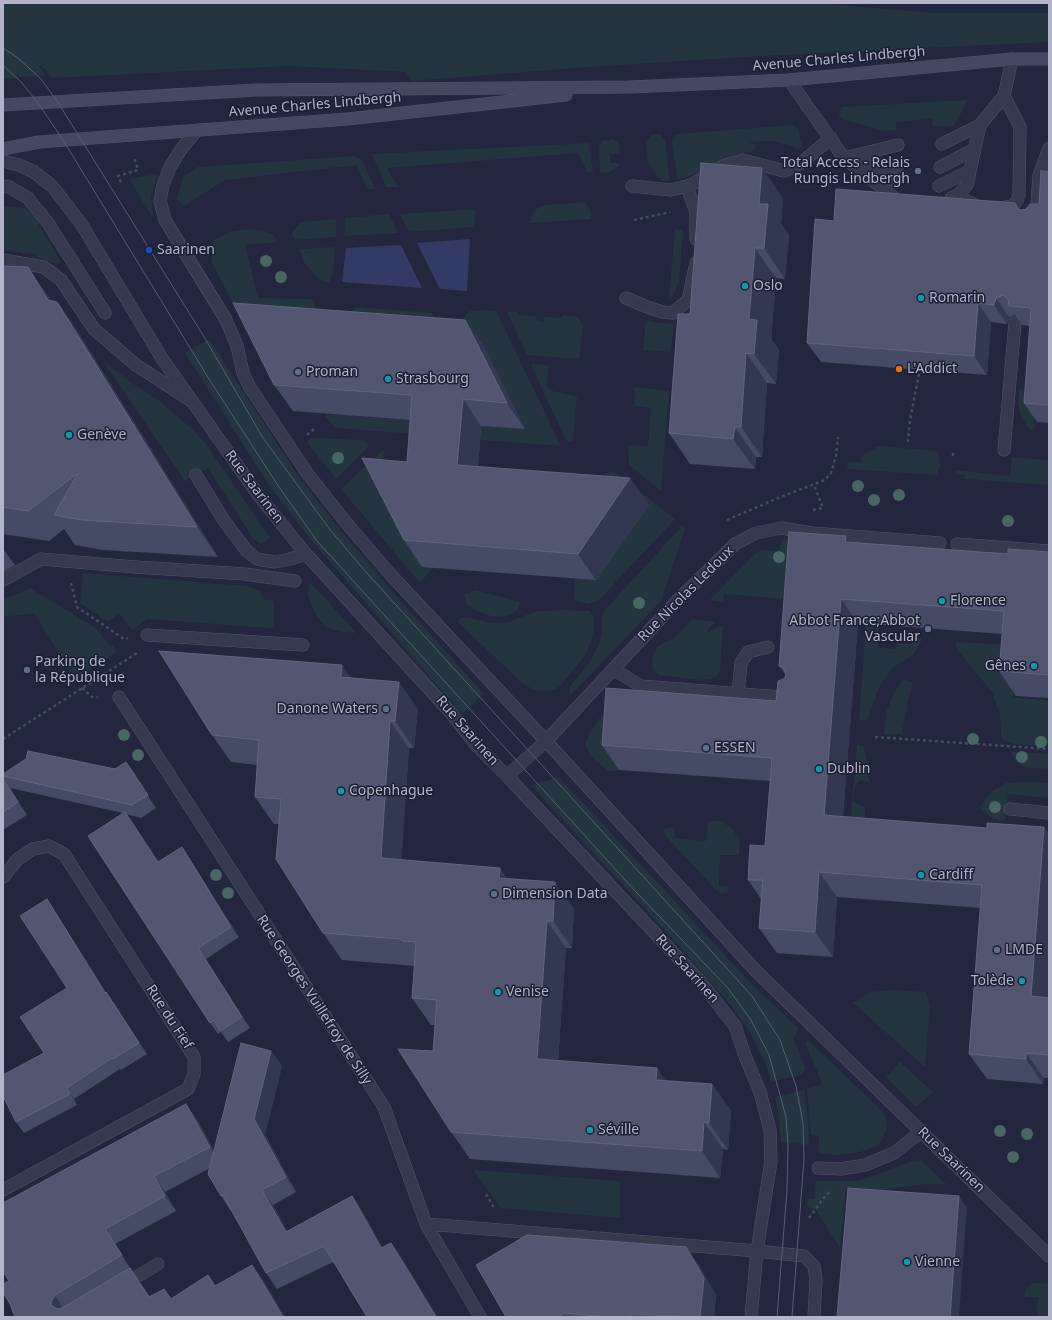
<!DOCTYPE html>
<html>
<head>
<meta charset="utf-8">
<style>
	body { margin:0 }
	#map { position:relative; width:1052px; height:1320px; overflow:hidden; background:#22273e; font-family:"Noto Sans",sans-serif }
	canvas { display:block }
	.frame { position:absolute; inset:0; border:4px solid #b2b5c9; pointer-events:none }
</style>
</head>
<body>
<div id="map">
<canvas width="1052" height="1320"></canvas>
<div class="frame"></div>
</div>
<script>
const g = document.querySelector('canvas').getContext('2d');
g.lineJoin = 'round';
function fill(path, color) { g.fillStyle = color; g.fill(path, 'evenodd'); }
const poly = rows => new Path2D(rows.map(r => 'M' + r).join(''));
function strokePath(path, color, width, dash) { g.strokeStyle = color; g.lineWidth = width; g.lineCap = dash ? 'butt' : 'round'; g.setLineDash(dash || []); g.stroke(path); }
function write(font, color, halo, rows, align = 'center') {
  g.font = font + ' "Noto Sans",sans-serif'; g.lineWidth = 3; g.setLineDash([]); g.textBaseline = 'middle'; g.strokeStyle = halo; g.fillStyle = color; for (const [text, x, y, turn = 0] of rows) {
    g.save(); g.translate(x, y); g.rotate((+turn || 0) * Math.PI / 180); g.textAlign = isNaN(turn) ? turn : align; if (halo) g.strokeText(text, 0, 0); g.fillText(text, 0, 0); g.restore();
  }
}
fill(poly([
	[3,3,822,3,850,6,934,13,1049,13,1049,42,761,56,588,67,412,81,406,72,288,66,52,78,46,70,35,62,46,75,3,79],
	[968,100,954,126,933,126,932,119,896,122,896,130,884,131,841,119,839,114,841,107],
	[792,125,798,129,802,147,798,150,793,146,772,141,749,142,757,145,753,151,734,155,714,163,700,172,685,178,677,178,672,141,677,134],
	[660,134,665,140,669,176,669,180,663,181,657,176,648,162,646,142,650,136],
	[613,139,618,143,619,153,610,154,610,163,620,163,619,166,608,173,600,172,599,147,602,141],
	[589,143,593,173,588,172,578,153,387,168,398,187,386,187,372,154],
	[355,156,362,160,375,189,368,189,356,165,225,180,184,206,177,199,183,177,198,167],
	[157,174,151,197,153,218,129,179],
	[585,202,590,210,591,219,529,223,533,213,538,208,545,205],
	[3,206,26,208,40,222,39,226,61,262,56,264,31,254,3,250],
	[475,209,474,227,409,232,400,214],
	[389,214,398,233,344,236,345,218],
	[336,219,336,237,295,240,292,236,293,231,301,222],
	[248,229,264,231,273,235,278,242,245,245,258,298,311,299,323,321,245,325,212,263,210,247,215,240,229,232],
	[675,229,683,230,679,282,673,295,669,299],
	[335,247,333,273,329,282,326,282,319,280,312,272,304,262,300,249],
	[357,307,432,313,437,323,345,316],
	[483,310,496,311,561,446,480,440,481,426,524,429,462,322,464,317,470,311],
	[507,312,517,312,517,315,536,316,537,321,544,322,544,317,561,318,562,315,578,317,583,325,580,356,578,359,527,355],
	[646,320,651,322,674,324,671,352,643,350],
	[209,339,301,480,342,532,390,589,484,694,462,714,307,535,267,482,185,353],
	[103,361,132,383,161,402,192,429,206,444,270,538,261,544,253,538,208,468,185,481],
	[532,364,549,365,546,386,552,391,577,396,573,440,569,442,565,438,532,367],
	[635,387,669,391,661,491,629,465,628,445,648,446,651,408,634,406],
	[1019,389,1036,390,1034,432,1028,428,1022,418,1018,405],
	[327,414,431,422,430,435,335,428,325,416],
	[311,438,364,440,369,446,336,479,307,442],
	[879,446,938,451,940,466,937,475,847,469,848,462,861,463,862,456],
	[384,449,381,485,433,568,420,583,341,489],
	[1012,457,1049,460,1049,485,964,479,965,475,955,474,956,470,1010,476],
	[611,472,616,473,675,519,598,601,588,604,574,600,575,578,590,501,605,474],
	[682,526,685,529,661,601,571,695,569,691,570,686,590,662,597,648,602,635,602,616,604,611],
	[782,539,836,543,799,600,724,594,723,602,710,600,756,553,762,550,779,551],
	[83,573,247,586,261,592,263,599,274,601,274,627,269,628,147,619,132,630,119,613,108,622,80,603],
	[310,582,355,631,355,633,344,632,327,628,316,616,308,595],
	[30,588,96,628,111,647,113,646,117,652,75,679,34,613,3,617,3,598,12,596],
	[476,590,520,602,517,610,510,615,502,617,491,616,477,611,466,604,464,594],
	[566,610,589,611,594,618,594,629,591,641,587,652,579,663,559,687,554,690,542,691,532,689,521,682,457,621,462,618,470,618,486,622,497,623,509,622,524,616,539,611],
	[692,619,716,622,707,630,709,633,718,626,723,626,720,669,718,675,711,679,701,680,659,675,654,671,652,661,653,655,658,646,674,638],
	[866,625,879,628,878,647,895,649,898,643,912,644,914,638,922,639,914,654,892,668,878,689,868,719,859,721],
	[957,642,1014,645,1013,697,1049,701,1049,746,1015,744,1004,740,1001,736,1000,714,992,692,955,647],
	[904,679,913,683,908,699,902,734,884,735,887,710,895,691],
	[616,711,621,770,609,771,592,758,585,745,590,732,601,716],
	[857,745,863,746,866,755,868,777,870,783,860,780,856,784,853,800,858,804,865,807,865,818,903,823,849,839],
	[1012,752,1049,754,1049,769,1024,767,1015,761],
	[559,777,752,984,799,1029,793,1038,806,1070,800,1075,771,1082,767,1067,758,1048,748,1029,733,1008,681,948,531,785],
	[1026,782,1049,783,1049,798,1008,794,1005,820,1001,821,986,815,980,808,985,799,994,790,1006,783],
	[708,821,721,821,730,827,740,839,739,855,720,855,719,886,729,886,728,892,722,894,715,889,665,835,663,829,675,827,674,838,706,841],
	[891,990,926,992,930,1006,925,1067,853,1003,870,992],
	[808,1040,885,1114,887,1126,884,1137,878,1145,865,1151,847,1154,834,1155,818,1153,819,1136,811,1135,807,1089,821,1085,822,1083,805,1042],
	[900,1062,933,1092,916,1107,886,1077],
	[804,1090,808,1119,809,1145,781,1142,779,1120,775,1097],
	[914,1160,922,1161,946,1184,927,1184,872,1191,846,1189,840,1248,816,1210,806,1207,807,1199,814,1199,816,1181,857,1181,888,1171],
	[473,1170,620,1181,620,1218,501,1208],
	[1032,1283,1041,1283,1049,1284,1049,1317,1037,1317,1038,1297,1024,1297,1026,1289]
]), '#24353f');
fill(poly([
	[470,239,467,291,440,289,417,243],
	[401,245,422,288,342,282,346,248]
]), '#333b64');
const service = poly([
	[789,80,844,158,898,145],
	[942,144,980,125,1004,96,1012,59],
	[844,158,895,198],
	[861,161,897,167],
	[862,166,896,181],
	[940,167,975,149],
	[3,186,9,187,28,198,48,223,105,313],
	[632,186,671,190,691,185,723,166,743,160,784,171,801,163,831,138],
	[939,186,970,171],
	[687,187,696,212,696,239],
	[957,196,976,205],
	[951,198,957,196,967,185,980,125],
	[1001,208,1012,206,1017,201,1019,194,1020,127,1004,96],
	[1036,219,1039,176,1049,148],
	[3,260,44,267,61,280,94,329,136,365,193,402],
	[626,298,650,308,663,312,673,313,688,300,696,263],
	[1004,450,1015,322],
	[196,475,225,522,247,551,257,559,275,562,290,559,306,554],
	[3,580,41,559,135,567,245,574,295,581],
	[147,635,303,645],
	[613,669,641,686,793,698],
	[738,693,741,663,748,652,768,647],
	[1010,809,1049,813],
	[818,1168,841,1169,865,1165,894,1153,922,1131],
	[123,1285,158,1264]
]);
const minor = poly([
	[197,130,182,148,170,167,163,185,160,201,165,220,226,320,237,346,243,373,249,386,307,473,348,525,391,575,546,741,756,971,1049,1256],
	[3,161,19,165,34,172,52,186,66,204,82,225,163,360,259,496,306,554,452,714,476,745,507,776,700,981,735,1026,745,1056,760,1092,770,1130,771,1161,757,1251,751,1317],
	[957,544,1049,551],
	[119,697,384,1107,426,1224,480,1317],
	[507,776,546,741,677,601,735,544,756,533,781,528,812,533,940,543],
	[3,877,18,859,33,849,49,846,64,854,194,1057,194,1074,188,1089,3,1190],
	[426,1224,757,1251,804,1256,814,1266,816,1280,814,1317]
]);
const secondary = poly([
	[3,105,256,90,630,87,789,80,1012,59,1049,59],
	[3,149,39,142,348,119,566,95]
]);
strokePath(service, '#515569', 13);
strokePath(minor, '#515569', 13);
strokePath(secondary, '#515569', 13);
strokePath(poly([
	[121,182,118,176,138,170,134,157],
	[634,220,670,212],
	[307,435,314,429],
	[908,442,910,420,920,369],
	[953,456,953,452],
	[813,510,823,508,814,485],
	[727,520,783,496,825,480,831,473,836,456,838,437],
	[71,583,77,607,124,639,128,638],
	[82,688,92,697,98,697],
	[875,737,1049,749],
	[3,739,137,653],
	[486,1194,494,1208],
	[809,1218,826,1195,832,1190]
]), '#3f5159', 2.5, [3, 3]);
strokePath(service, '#363a4e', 12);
strokePath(minor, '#363a4e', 12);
strokePath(secondary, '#444861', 12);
strokePath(poly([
	[3,48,18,58,41,79,57,101,203,335,263,438,331,531,365,571,752,996,780,1040,796,1086,803,1123,804,1159,792,1317],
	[3,65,22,83,38,103,63,140,209,379,279,487,317,541,637,893,727,987,751,1020,769,1055,786,1117,788,1145,787,1190,777,1317]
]), '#585d75', 1);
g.fillStyle = '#486763';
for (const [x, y] of [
	[266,261],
	[281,277],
	[338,458],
	[858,486],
	[899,495],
	[874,500],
	[1008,521],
	[779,557],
	[639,603],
	[124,735],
	[973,739],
	[1041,742],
	[138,755],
	[1022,757],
	[995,807],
	[216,875],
	[228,893],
	[1000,1131],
	[1027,1134],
	[1013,1157]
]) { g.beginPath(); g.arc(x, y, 6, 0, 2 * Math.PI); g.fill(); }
fill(poly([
	[1049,172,1049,423,1037,422,1024,403,1030,326,1022,325,1015,315,1009,317,1007,324,991,322,987,375,821,362,807,343,834,221,1020,209,1022,210,1039,204],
	[783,198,781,224,789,235,785,279,776,278,771,339,779,350,776,384,767,383,762,457,756,457,755,469,690,464,669,433,690,314],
	[3,266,49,297,51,301,57,302,78,332,218,557,103,550,75,545,64,529,49,541,3,534],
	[465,320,484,347,525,429,481,426,478,467,649,505,596,580,422,567,404,540,407,462,410,420,293,411,274,385],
	[846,536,850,542,1008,554,1049,552,1049,698,1016,696,999,671,1002,634,858,623,843,817,1049,834,1049,1078,1044,1078,1043,1084,987,1079,969,1054,981,908,837,897,833,957,777,953,759,928,761,899,748,880,765,846,770,781,619,770,602,745,776,701,786,675,779,666],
	[3,549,15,565,3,572],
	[351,678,418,709,414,748,409,748,401,860,507,879,574,909,572,948,566,948,558,1060,657,1068,665,1081,712,1084,731,1111,728,1150,723,1149,720,1178,470,1159,451,1132,433,1051,435,1025,431,1025,412,998,415,966,342,960,323,933,279,824,274,824,255,797,257,765,231,762,212,735],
	[126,762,156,808,141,818,126,814,158,862,189,858,239,937,206,959,250,1028,228,1042,221,1032,218,1034,210,1023,123,813,10,788,27,815,3,830,3,774,115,769],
	[47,899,54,910,106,992,114,1003,147,1054,121,1070,120,1069,74,1099,77,1105,24,1133,16,1122,5,1100,3,1101,3,1075,44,1053,67,988],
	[271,1051,282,1066,265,1134,296,1192,273,1205,287,1231,352,1196,362,1211,382,1247,402,1258,333,1262,277,1289,266,1273,232,1211,231,1211,221,1196,210,1168,165,1192,176,1211,115,1244,132,1271,150,1297,164,1289,171,1299,216,1286,263,1280,285,1317,15,1317,9,1281,197,1119,214,1151],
	[698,1264,716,1295,714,1317,506,1317]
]), '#464b65');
fill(poly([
	[762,168,783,198,781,224,789,235,785,279,764,248,759,204],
	[755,248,776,278,771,339,779,350,776,384,754,354,749,319],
	[28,267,49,297,69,330,48,300],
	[996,298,1009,317,1007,324,994,305],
	[57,302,78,332,218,557,197,527],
	[978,303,991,322,987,375,974,356],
	[465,320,484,347,525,429,507,403],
	[746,353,767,383,762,457,741,427],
	[463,399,481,426,476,492,457,465],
	[735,427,756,457,755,469,733,439],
	[630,478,649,505,596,580,578,554],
	[846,536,863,561,845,542],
	[841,599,858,623,841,840,824,815],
	[342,665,361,692,341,677],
	[399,682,418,709,414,748,395,721],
	[390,721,409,748,400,885,381,858],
	[126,762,135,774,156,808,148,795],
	[3,778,10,788,27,815,18,802],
	[1044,827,1049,834,1049,1013,1031,996],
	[182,847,189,858,239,937,231,927],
	[500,868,518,895,499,878],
	[819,872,837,897,833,957,815,932],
	[555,882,574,909,572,948,553,921],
	[47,899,54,910,113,1003,105,993],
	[547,921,566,948,556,1086,537,1059],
	[198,948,206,959,250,1028,242,1017],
	[106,992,114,1003,147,1054,139,1043],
	[271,1051,282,1066,265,1134,296,1192,286,1177,254,1119],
	[1026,1053,1044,1078,1043,1084,1026,1059],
	[657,1068,676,1095,656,1080],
	[712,1084,731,1111,728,1150,709,1123],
	[67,1088,74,1099,77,1105,70,1094],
	[186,1104,197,1119,220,1163,210,1147],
	[704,1122,723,1149,720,1178,702,1151],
	[154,1176,165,1192,176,1211,165,1196],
	[262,1190,273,1205,296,1247,286,1232],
	[352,1196,362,1211,391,1263,381,1248],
	[959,1196,967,1208,959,1317,950,1317],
	[391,1243,402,1258,438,1317,436,1317],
	[686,1247,698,1264,716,1295,714,1317,700,1317],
	[252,1265,263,1280,285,1317,283,1317],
	[55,1295,65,1311,62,1317,52,1306,51,1302]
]), '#333851');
const building = poly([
	[701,163,762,168,759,204,768,204,764,248,755,248,749,319,757,320,754,354,746,353,741,427,735,427,733,439,669,433,678,314,690,314,701,163],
	[1041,171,1049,172,1049,405,1024,403,1031,308,1009,306,1008,299,1003,295,996,298,994,305,978,303,974,356,807,343,815,219,834,221,836,189,1015,203,1018,209,1022,210,1026,209,1030,204,1039,204,1041,171],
	[3,266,28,267,48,300,57,302,197,527,82,520,54,515,78,473,28,511,3,507,3,266],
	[233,303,465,320,507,403,463,399,457,465,630,478,578,554,404,540,362,458,407,462,412,395,274,385,233,303],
	[789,532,846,536,845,542,1008,554,1008,549,1049,552,1049,675,999,671,1004,611,841,599,824,815,987,828,987,823,1044,827,1031,996,1049,998,1049,1055,1026,1053,1026,1059,969,1054,982,885,819,872,815,932,759,928,763,880,748,880,750,845,765,846,772,758,602,745,606,688,776,701,778,681,785,678,786,673,783,667,779,666,789,532],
	[159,651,342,665,341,677,399,682,395,721,390,721,381,858,500,868,499,878,555,882,553,921,547,921,537,1059,657,1068,656,1080,712,1084,709,1123,704,1122,702,1151,451,1132,398,1049,433,1051,437,1000,412,998,416,942,402,941,401,939,323,933,276,859,281,799,255,797,259,740,212,735,159,651],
	[28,751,115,769,126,762,148,795,132,805,3,776,3,774,26,759,28,751],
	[3,779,18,802,3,812,3,779],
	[125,812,158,862,182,847,231,927,198,948,242,1017,220,1031,214,1020,210,1023,88,836,125,812],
	[47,899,105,993,106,992,139,1043,113,1059,112,1058,67,1088,70,1094,16,1122,3,1096,3,1075,44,1053,20,1017,67,988,20,916,47,899],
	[241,1043,271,1051,254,1119,286,1177,262,1190,286,1232,352,1196,381,1248,391,1243,436,1317,367,1317,324,1246,266,1273,223,1195,221,1196,208,1174,241,1043],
	[186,1104,210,1147,154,1176,165,1196,105,1229,122,1255,55,1295,51,1302,52,1306,58,1309,62,1308,130,1268,149,1297,164,1289,171,1299,208,1275,215,1286,252,1265,283,1317,15,1317,10,1304,3,1292,3,1284,9,1281,3,1271,3,1203,186,1104],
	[848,1188,959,1196,950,1317,837,1317,848,1188],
	[527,1235,686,1247,704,1278,700,1317,631,1314,630,1317,609,1317,564,1313,557,1317,506,1317,476,1265,527,1235]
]);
fill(building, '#525670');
strokePath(building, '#61657e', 1);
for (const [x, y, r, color] of [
	[918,171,4,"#5c6f8a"],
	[149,250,4,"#1a4fb4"],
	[745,286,4,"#0f9aa8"],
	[921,298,4,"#0f9aa8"],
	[899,369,4,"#e8710a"],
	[298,372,4,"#5c6f8a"],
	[388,379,4,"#0f9aa8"],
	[69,435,4,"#0f9aa8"],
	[942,601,4,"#0f9aa8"],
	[928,629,4,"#5c6f8a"],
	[1034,666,4,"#0f9aa8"],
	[27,670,4,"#5c6f8a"],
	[386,709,4,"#5c6f8a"],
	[706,748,4,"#5c6f8a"],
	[819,769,4,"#0f9aa8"],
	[341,791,4,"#0f9aa8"],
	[921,875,4,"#0f9aa8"],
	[494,894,4,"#5c6f8a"],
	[997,950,4,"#5c6f8a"],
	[1022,981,4,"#0f9aa8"],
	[498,992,4,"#0f9aa8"],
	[590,1130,4,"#0f9aa8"],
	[907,1262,4,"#0f9aa8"]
]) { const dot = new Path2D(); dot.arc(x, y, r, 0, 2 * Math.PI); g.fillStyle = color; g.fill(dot); strokePath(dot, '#1b1f33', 1.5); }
write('14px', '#b2b5c9', '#1b1f33', [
	["Avenue Charles Lindbergh",839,59,-5],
	["Avenue Charles Lindbergh",315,105,-5],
	["Rue Saarinen",254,487,53],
	["Rue Nicolas Ledoux",686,594,-45],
	["Rue Saarinen",467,731,49],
	["Rue Saarinen",687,969,48],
	["Rue Georges Vuillefroy de Silly",314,1000,57],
	["Rue du Fief",169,1017,57],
	["Rue Saarinen",951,1160,44]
]);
write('14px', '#b2b5c9', '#1b1f33', [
	["Total Access - Relais",910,163,"right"],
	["Rungis Lindbergh",910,179,"right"],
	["Saarinen",157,250],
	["Oslo",753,286],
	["Romarin",929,298],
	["L'Addict",907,369],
	["Proman",306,372],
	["Strasbourg",396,379],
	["Genève",77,435],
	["Florence",950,601],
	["Abbot France;Abbot",920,621,"right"],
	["Vascular",920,637,"right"],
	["Parking de",35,662],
	["la République",35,678],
	["Gênes",1026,666,"right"],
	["Danone Waters",378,709,"right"],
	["ESSEN",714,748],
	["Dublin",827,769],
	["Copenhague",349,791],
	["Cardiff",929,875],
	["Dimension Data",502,894],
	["LMDE",1005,950],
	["Tolède",1014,981,"right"],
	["Venise",506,992],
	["Séville",598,1130],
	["Vienne",915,1262]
], 'left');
</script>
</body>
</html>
